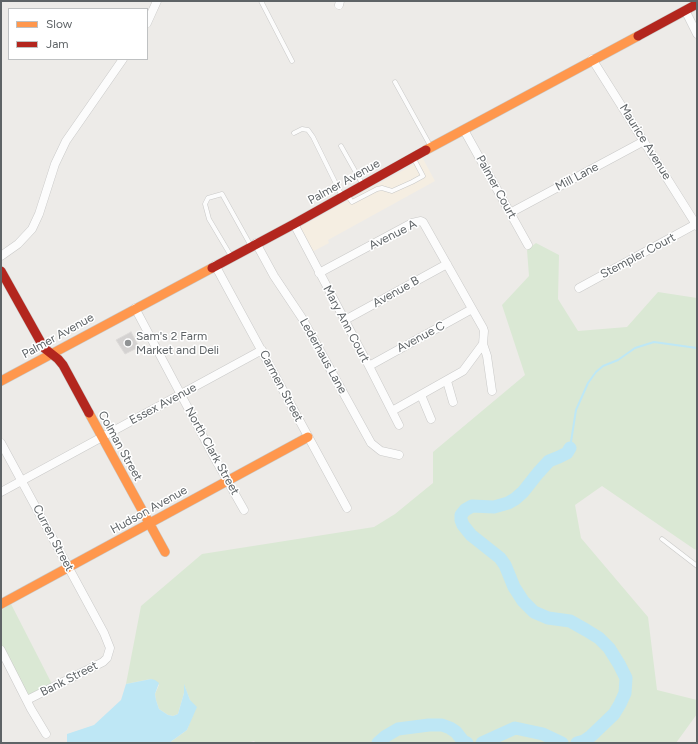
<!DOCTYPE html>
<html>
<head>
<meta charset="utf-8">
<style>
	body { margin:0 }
	#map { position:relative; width:698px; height:744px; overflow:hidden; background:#edebe8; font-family:Figtree,sans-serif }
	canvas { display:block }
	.frame { position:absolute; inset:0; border:2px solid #5e6366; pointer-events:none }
	.legend { position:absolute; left:8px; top:8px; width:140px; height:52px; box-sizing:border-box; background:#fff; border:1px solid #bfc1c2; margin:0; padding:5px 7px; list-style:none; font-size:12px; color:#5e6366 }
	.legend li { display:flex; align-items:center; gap:8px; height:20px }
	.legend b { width:20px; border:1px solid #bfc1c2 }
</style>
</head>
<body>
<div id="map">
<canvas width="698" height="744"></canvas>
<div class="frame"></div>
<ul class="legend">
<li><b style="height:5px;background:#ff974d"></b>Slow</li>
<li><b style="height:5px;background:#b3261e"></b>Jam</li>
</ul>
</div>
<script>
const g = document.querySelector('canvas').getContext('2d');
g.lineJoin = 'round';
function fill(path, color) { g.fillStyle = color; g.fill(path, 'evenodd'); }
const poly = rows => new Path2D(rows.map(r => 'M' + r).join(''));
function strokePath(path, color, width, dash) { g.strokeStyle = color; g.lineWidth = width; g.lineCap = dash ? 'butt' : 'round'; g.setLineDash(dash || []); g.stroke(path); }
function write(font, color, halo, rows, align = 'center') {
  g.font = font + ' Figtree,sans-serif'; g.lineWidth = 3; g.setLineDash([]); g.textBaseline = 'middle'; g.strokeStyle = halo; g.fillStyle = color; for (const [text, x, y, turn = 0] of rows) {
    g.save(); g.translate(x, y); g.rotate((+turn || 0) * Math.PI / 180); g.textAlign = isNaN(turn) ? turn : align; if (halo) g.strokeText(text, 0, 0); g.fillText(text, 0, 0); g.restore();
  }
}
fill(poly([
	[422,157,435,181,328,240,329,243,312,252,300,227,411,166]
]), '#f5eee2');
fill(poly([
	[536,243,559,255,558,299,578,331,627,327,658,292,697,298,697,550,694,549,602,486,575,505,581,538,648,617,657,690,697,700,697,714,676,743,256,743,254,741,247,743,169,743,187,730,192,716,190,700,184,685,184,693,178,714,173,716,168,715,159,709,156,700,155,694,159,685,151,679,126,684,141,606,202,554,374,527,395,514,433,483,433,452,525,375,502,305,529,276,527,250],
	[11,604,53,686,29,699,1,649,1,610]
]), '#dae8d4');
fill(poly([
	[151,679,155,680,159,683,155,694,156,700,159,709,168,715,173,716,178,714,184,693,184,684,190,700,197,707,187,730,169,743,67,743,67,734,94,725,121,700,126,684]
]), '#bee7f5');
strokePath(poly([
	[570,448,576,410,588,383,596,372,603,366,618,360,635,348,654,342,697,348]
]), '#bee7f5', 2);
strokePath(poly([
	[570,448,567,453,559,457,549,461,538,473,523,492,515,499,508,503,494,507,472,506,465,510,461,515,461,520,463,525,471,535,500,558,505,565,514,587,523,601,534,612,548,618,570,621,586,630,599,638,609,648,619,664,626,678,625,693,620,704,614,714,591,736,584,741,577,743],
	[378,743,386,736,398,729,429,725,442,725,450,728,456,732,463,741,467,743],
	[482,743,515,728,543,734,562,743]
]), '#bee7f5', 13);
const building = poly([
	[131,332,139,347,125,354,116,340,131,332]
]);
fill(building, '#d4d2d1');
strokePath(building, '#dcdad8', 1);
const lane = poly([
	[261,1,292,61],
	[395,82,431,147],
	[294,133,302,129,308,130,313,137,342,196],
	[341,146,363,185],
	[347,195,352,202,377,189,382,188,392,191,412,182,423,176,414,159],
	[231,256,209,219,205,204,208,198,222,194,251,246],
	[662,539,697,566]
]);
const street = poly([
	[339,5,340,1],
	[685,10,697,34],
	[147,23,157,1],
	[592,59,697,226],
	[464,130,528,245],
	[510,213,644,141],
	[294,224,369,366,399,425],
	[256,243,274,276,302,318,371,443,381,451,399,455],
	[1,256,18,244,32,229,39,214,55,164,66,141,123,59],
	[215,265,347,508],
	[319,273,412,223,421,221,423,222,483,328,484,331,483,344,487,356,492,391],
	[579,288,696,224],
	[135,308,214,457,244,510],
	[345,320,447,264],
	[369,366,472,309],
	[447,381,453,402],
	[421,395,431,419],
	[392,411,463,371,483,344],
	[1,443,104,633,110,648,107,658,103,662,27,700],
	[1,492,262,350],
	[1,650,31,709,46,734]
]);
const slow = poly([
	[426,150,638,36],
	[1,381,212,268],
	[89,413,165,552],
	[1,604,308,437]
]);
const jam = poly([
	[638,36,697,4],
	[212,268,294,224,426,150],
	[1,271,44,348,58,359,63,365,89,413]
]);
strokePath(lane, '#c9c9c8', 5);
strokePath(street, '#c9c9c8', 9);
strokePath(slow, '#c7c8c7', 10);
strokePath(jam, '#c7c8c7', 10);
strokePath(lane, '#fcfcfc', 4);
strokePath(street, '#fcfcfc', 8);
strokePath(slow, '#ff974d', 9);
strokePath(jam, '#b3261e', 9);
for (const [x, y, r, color] of [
	[128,343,4,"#909394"]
]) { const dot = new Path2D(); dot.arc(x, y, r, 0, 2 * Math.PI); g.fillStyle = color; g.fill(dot); strokePath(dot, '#fff', 1.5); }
write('12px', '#5e6366', '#fff', [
	["Maurice Avenue",645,142,58],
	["Mill Lane",577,177,-28],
	["Palmer Avenue",344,182,-29],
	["Palmer Court",496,187,61],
	["Avenue A",393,235,-27],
	["Stempler Court",638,256,-28],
	["Avenue B",396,292,-29],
	["Mary Ann Court",346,324,62],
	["Palmer Avenue",58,336,-29],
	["Avenue C",421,337,-28],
	["Lederhaus Lane",323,356,61],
	["Carmen Street",281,386,62],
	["Essex Avenue",163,404,-28],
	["Colman Street",120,446,61],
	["North Clark Street",212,451,61],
	["Hudson Avenue",149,510,-29],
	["Curren Street",53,538,62],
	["Bank Street",69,679,-27]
]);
write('12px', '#5e6366', '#fff', [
	["Sam's 2 Farm",136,336],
	["Market and Deli",136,350]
], 'left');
</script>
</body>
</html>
